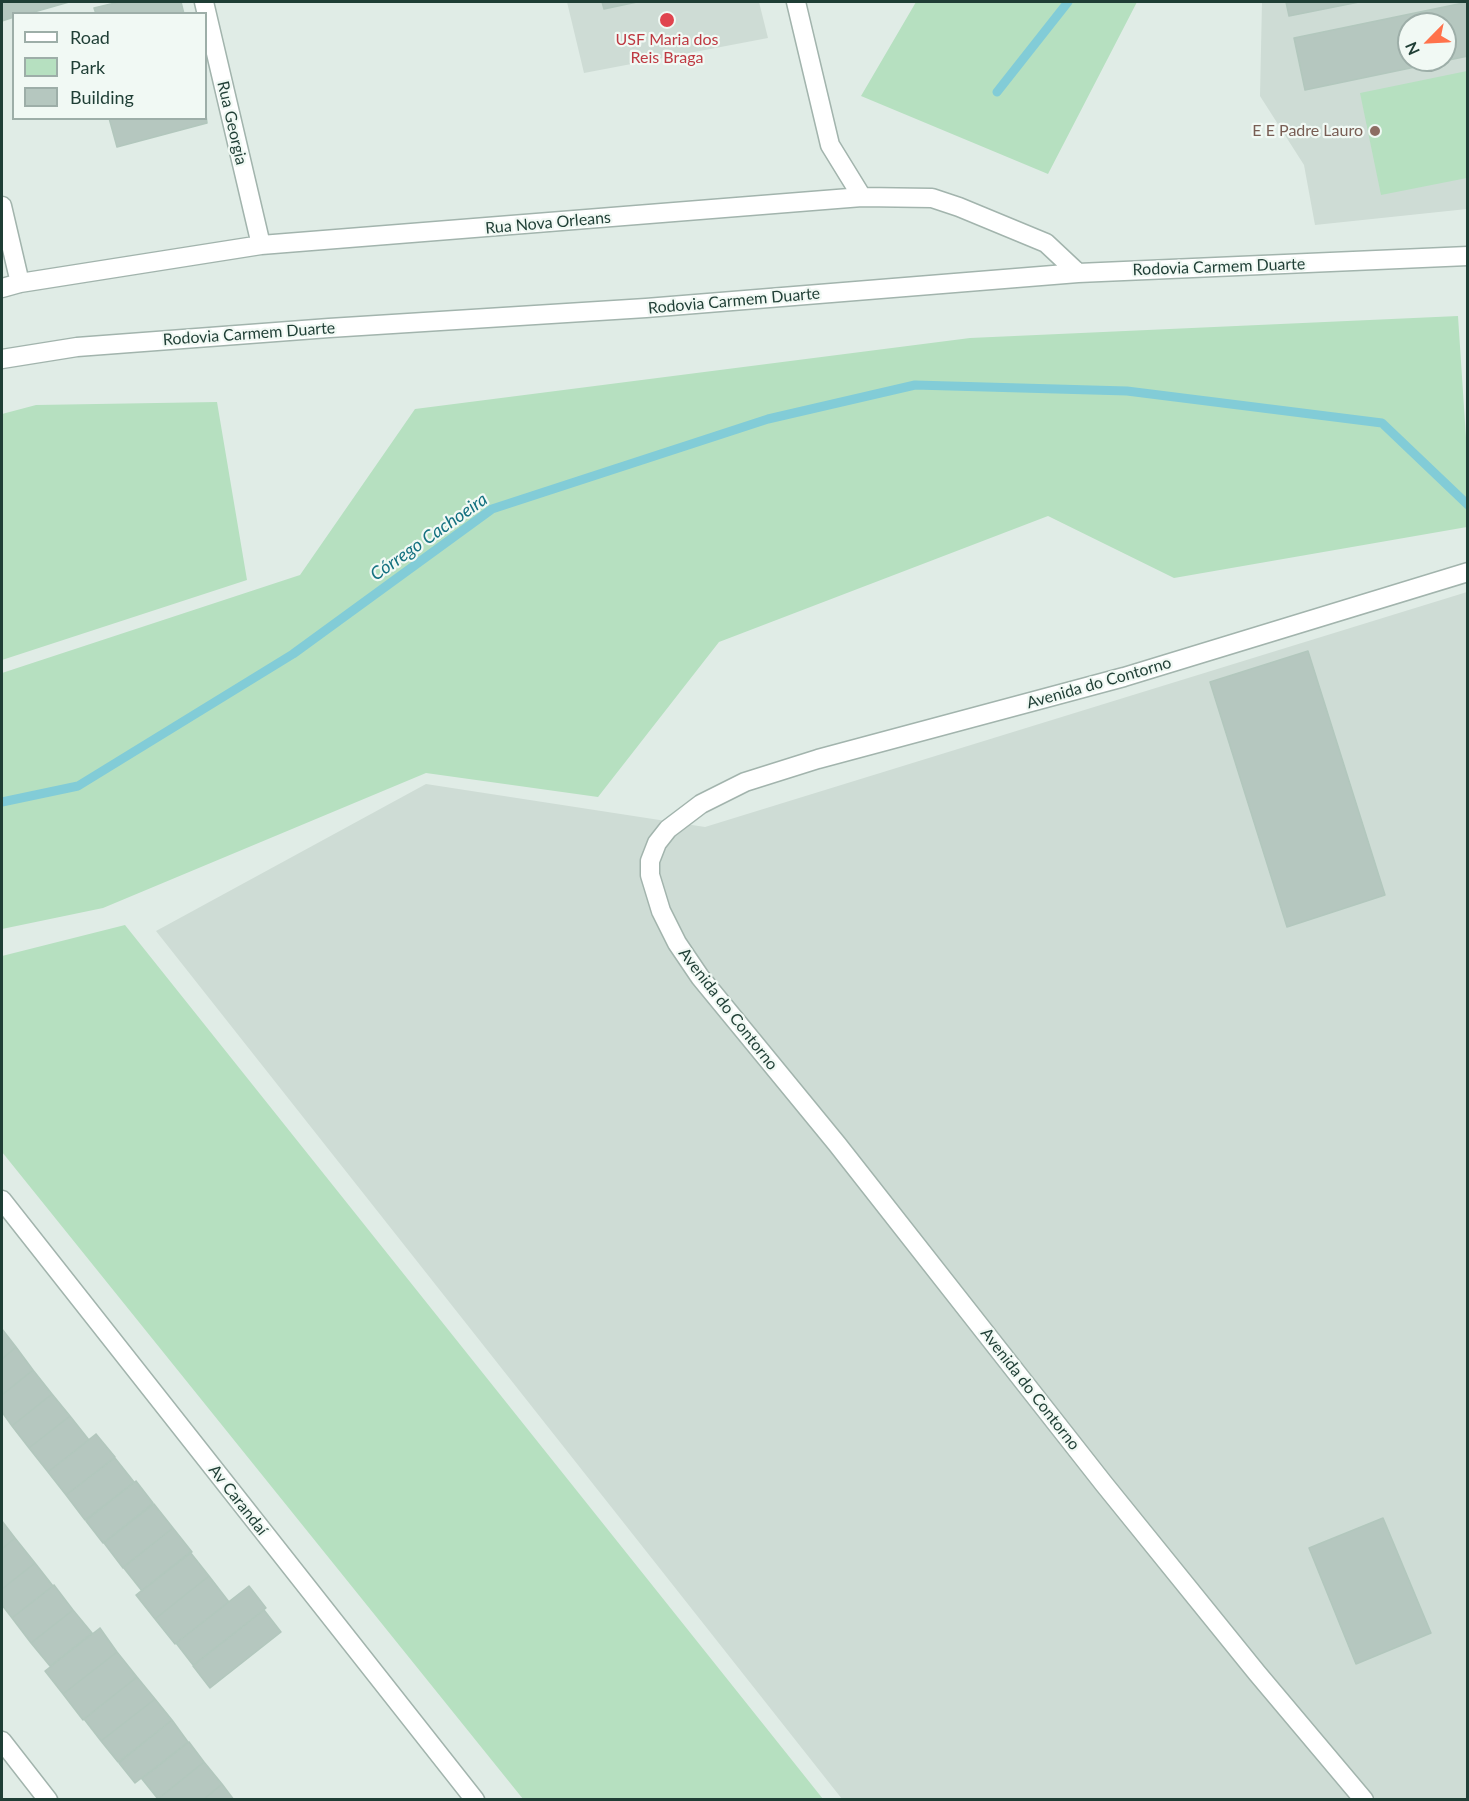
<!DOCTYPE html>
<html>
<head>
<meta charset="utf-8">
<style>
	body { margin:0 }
	#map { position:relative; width:1469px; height:1801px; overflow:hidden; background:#e0ece6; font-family:Lato,sans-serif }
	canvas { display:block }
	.frame { position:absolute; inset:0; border:3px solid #1f3e35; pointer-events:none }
	.legend { position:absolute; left:12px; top:12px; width:195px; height:108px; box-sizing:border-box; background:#f1f9f4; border:2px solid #9daea8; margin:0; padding:8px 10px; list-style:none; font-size:18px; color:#1f3e35 }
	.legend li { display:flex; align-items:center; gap:12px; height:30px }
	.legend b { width:30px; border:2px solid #9daea8 }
	.north { position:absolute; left:1397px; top:12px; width:60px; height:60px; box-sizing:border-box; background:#f1f9f4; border:2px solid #9daea8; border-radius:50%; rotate:246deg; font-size:16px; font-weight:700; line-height:24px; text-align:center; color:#1f3e35 }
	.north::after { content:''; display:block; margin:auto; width:21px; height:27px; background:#ff724b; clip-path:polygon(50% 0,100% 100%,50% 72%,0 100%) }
</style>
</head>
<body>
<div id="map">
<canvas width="1469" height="1801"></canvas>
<div class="frame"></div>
<ul class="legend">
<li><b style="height:8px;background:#fff"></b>Road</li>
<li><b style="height:16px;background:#b6e0c0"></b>Park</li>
<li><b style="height:16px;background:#b5c7bf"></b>Building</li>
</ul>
<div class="north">N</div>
</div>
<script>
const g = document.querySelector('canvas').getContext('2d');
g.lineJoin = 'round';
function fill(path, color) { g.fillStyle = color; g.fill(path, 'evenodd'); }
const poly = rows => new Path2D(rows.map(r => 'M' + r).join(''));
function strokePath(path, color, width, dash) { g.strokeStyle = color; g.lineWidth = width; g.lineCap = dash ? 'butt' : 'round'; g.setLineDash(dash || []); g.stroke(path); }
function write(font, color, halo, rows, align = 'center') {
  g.font = font + ' Lato,sans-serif'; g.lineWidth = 4.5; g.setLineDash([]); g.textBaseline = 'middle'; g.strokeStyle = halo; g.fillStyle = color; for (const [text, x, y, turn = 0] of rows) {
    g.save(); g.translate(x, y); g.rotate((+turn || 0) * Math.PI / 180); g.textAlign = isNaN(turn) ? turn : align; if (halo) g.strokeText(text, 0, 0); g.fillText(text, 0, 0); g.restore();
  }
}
fill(poly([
	[567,2,759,2,768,38,584,73],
	[1262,2,1467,2,1467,209,1315,225,1304,165,1260,96],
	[1409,24,1445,24,1445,60,1409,60],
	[1467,592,1467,1799,842,1799,156,931,426,784,705,827]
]), '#cedcd5');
fill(poly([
	[916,2,1137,2,1048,174,861,96],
	[1467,71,1467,178,1381,195,1360,93],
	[1458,316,1467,453,1467,527,1174,578,1048,516,719,642,598,797,426,773,103,908,2,929,2,673,300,575,415,409,970,338],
	[217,402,247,580,2,660,2,414,36,405],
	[125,925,823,1799,523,1799,2,1152,2,956]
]), '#b6e0c0');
strokePath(poly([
	[997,92,1068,2],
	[2,802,78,786,293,654,492,509,768,419,915,385,1127,391,1382,423,1468,505]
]), '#82ccd7', 9);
const building = poly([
	[2,2,69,2,27,14,14,14,14,17,2,21,2,2],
	[119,2,181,2,184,14,96,14,94,8,119,2],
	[602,2,637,2,604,9,602,2],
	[1286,2,1359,2,1289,16,1286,2],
	[1468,2,1468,56,1305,90,1294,38,1468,2],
	[1409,24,1445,24,1445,60,1409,60,1409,24],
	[206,115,207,123,117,147,109,118,206,118,206,115],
	[1308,651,1385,895,1287,927,1210,682,1308,651],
	[2,1329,16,1347,2,1359,2,1329],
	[16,1347,33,1370,2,1395,2,1359,16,1347],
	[33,1370,52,1394,12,1426,2,1412,2,1395,33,1370],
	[52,1394,70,1416,29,1448,12,1426,52,1394],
	[70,1416,89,1440,48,1472,29,1448,70,1416],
	[96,1434,115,1457,66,1495,48,1472,96,1434],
	[115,1458,134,1482,85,1520,66,1495,115,1458],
	[136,1481,153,1503,103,1543,86,1521,136,1481],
	[154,1504,173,1528,123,1568,104,1543,154,1504],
	[1383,1518,1431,1633,1356,1664,1309,1548,1383,1518],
	[2,1521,15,1538,2,1549,2,1521],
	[173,1528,192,1552,142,1591,123,1567,173,1528],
	[15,1538,35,1563,2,1589,2,1549,15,1538],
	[190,1552,209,1576,155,1619,136,1595,190,1552],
	[35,1563,53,1586,12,1618,2,1605,2,1589,35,1563],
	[209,1576,229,1602,175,1644,155,1619,209,1576],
	[54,1585,73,1610,31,1643,12,1618,54,1585],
	[249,1586,266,1608,193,1665,176,1643,249,1586],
	[73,1610,92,1633,50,1666,31,1643,73,1610],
	[264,1610,281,1632,210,1688,193,1666,264,1610],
	[100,1628,117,1652,63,1694,45,1671,100,1628],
	[117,1652,137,1677,83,1720,63,1694,117,1652],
	[137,1677,155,1699,101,1741,84,1719,137,1677],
	[155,1699,172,1720,118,1762,101,1741,155,1699],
	[172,1720,188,1742,135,1783,119,1763,172,1720],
	[189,1742,204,1762,158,1799,142,1779,189,1742],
	[204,1762,222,1784,203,1800,160,1800,159,1798,204,1762],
	[222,1784,234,1800,203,1800,222,1784]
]);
fill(building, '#b5c7bf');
strokePath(building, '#b2c7bd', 1.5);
const minor = poly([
	[204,2,261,245],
	[796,2,830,145,862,197],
	[2,206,20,283],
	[2,288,20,283,261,245,862,197,932,198,959,207,1046,243,1078,273],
	[2,359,77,347,329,328,646,308,1078,273,1468,256],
	[2,1200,475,1800],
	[2,1741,48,1800],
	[1364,1800,1257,1673,1104,1484,837,1144,700,977,677,943,661,911,650,875,650,861,657,843,668,829,701,804,745,782,818,759,1124,677,1468,572]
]);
strokePath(minor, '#a2b4ad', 21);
strokePath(minor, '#fff', 18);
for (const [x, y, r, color] of [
	[667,20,8,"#e0444e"],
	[1375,131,6,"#8d6e63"]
]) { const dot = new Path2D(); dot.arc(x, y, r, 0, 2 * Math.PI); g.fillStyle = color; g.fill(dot); strokePath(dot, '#f1f9f4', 2); }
write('16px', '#be3a42', '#f1f9f4', [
	["USF Maria dos",667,40],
	["Reis Braga",667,58]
]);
write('16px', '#1f3e35', '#f1f9f4', [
	["Rua Georgia",232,123,77],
	["Rua Nova Orleans",548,223,-5],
	["Rodovia Carmem Duarte",1219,267,-2],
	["Rodovia Carmem Duarte",734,301,-5],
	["Rodovia Carmem Duarte",249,334,-4],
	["Avenida do Contorno",1099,683,-16],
	["Avenida do Contorno",728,1009,52],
	["Avenida do Contorno",1030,1389,52],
	["Av Carandaí",238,1500,52]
]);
write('16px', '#785e54', '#f1f9f4', [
	["E E Padre Lauro",1363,131]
], 'right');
write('italic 18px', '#147180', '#f1f9f4', [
	["Córrego Cachoeira",429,537,-35]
]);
</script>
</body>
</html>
